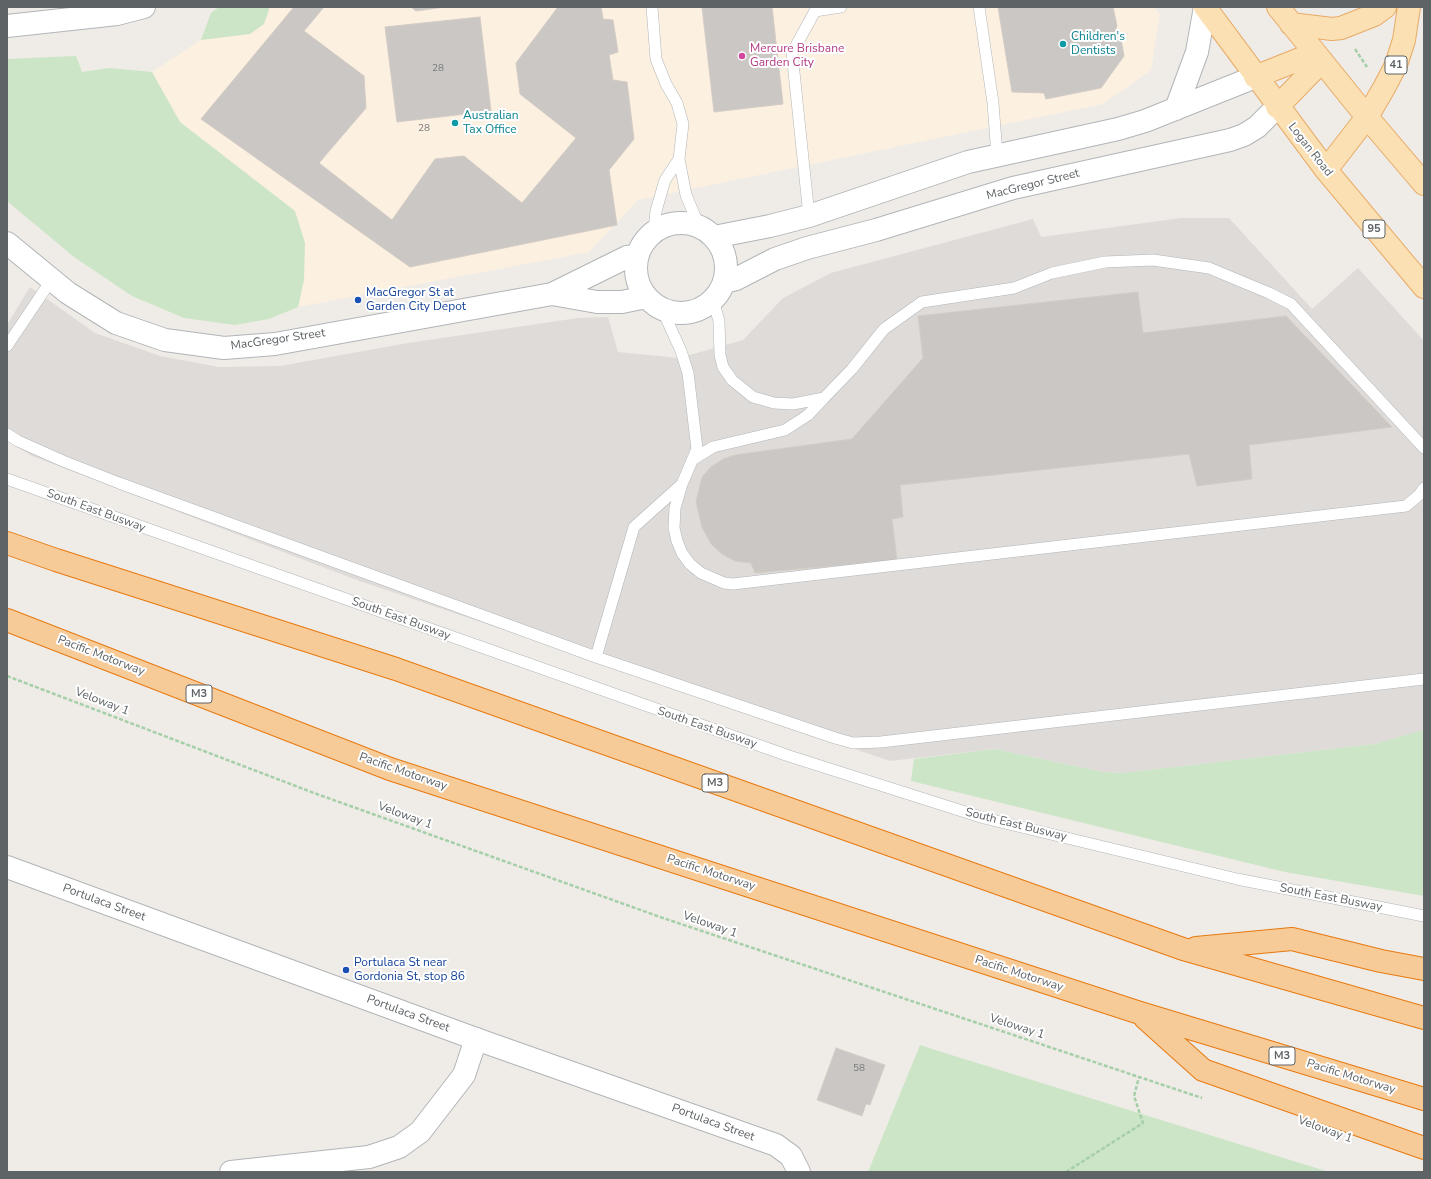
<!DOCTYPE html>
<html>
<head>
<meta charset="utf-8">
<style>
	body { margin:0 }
	#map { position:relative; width:1431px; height:1179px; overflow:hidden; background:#efece7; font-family:"Nunito Sans",sans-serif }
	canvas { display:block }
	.frame { position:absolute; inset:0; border:8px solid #5e6366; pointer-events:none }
</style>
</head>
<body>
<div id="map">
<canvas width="1431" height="1179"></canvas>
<div class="frame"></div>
</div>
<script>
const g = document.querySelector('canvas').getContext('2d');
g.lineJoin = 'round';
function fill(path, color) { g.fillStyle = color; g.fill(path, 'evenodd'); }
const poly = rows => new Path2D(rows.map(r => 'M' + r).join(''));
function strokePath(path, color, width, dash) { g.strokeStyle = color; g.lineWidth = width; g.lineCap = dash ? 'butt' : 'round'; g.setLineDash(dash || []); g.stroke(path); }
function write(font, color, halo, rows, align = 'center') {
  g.font = font + ' "Nunito Sans",sans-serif'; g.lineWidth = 4; g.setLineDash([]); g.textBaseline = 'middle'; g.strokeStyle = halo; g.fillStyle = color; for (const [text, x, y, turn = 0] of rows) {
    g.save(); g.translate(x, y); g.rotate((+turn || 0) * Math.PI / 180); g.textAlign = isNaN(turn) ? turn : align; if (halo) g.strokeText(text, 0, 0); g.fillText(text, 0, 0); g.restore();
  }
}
fill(poly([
	[243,7,1154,7,1160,15,1151,70,1103,104,638,200,589,252,298,307,304,280,295,211,180,122,152,72,228,22]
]), '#fcf0e0');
fill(poly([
	[1181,218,1229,218,1312,309,1358,268,1424,341,1424,730,1420,732,1375,744,1122,773,1103,772,995,749,890,761,354,579,32,456,7,441,7,325,30,287,95,333,160,356,219,367,280,366,408,343,578,318,608,317,618,352,679,358,743,340,783,298,831,273,1033,219,1041,237]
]), '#dedbd9');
fill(poly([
	[219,7,269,7,269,10,264,24,250,34,201,40,211,13],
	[76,56,82,72,109,68,152,72,180,122,295,211,305,243,304,280,298,307,269,319,235,325,184,318,132,296,74,257,7,201,7,59],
	[1424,730,1424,896,1285,872,911,781,914,759,995,749,1103,772,1122,773,1375,744],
	[920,1045,948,1054,1329,1172,868,1172]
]), '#cce5c6');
const building = poly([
	[294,7,601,7,603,19,613,20,618,52,609,55,613,80,627,82,634,139,609,170,617,225,410,267,201,119,294,7],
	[324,7,411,7,416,11,445,7,558,7,516,63,520,94,576,138,522,203,464,156,435,159,392,220,319,163,366,108,364,76,304,31,324,7],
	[702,7,772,7,783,104,714,112,702,7],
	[998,7,1113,7,1117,26,1114,34,1120,33,1124,56,1101,88,1046,99,1044,93,1012,92,998,7],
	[480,17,491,111,397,122,385,27,480,17],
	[1138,292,1143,333,1286,316,1392,427,1249,445,1252,479,1197,486,1189,454,900,485,903,517,892,519,897,560,755,573,751,563,735,561,722,554,711,544,702,527,696,502,702,477,711,467,723,459,735,455,852,439,923,358,918,316,1138,292],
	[836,1048,885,1065,870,1105,866,1104,862,1116,817,1100,836,1048]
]);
fill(building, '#cbc7c4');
strokePath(building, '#d4cdc6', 1);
const lane = poly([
	[652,7,656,59,666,84,677,103,683,124,679,159,686,195,699,226],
	[979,7,993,103,997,155],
	[809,216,792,53,815,11,841,7],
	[654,231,656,211,665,180,679,159],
	[713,300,719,321,720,355,723,367,732,380,753,397,774,403,793,404,824,398,852,369,884,329,922,302,1014,288,1052,273,1105,262,1153,260,1209,268,1269,293,1291,304,1424,448],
	[7,346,52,279],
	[7,434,18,441,63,461,119,483,596,657,634,527,682,484,697,449,688,373,681,351,662,309],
	[692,460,713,447,785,430,808,415,824,398],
	[7,479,789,756,984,818,1237,879,1424,916],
	[682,484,675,508,674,528,677,541,682,553,690,564,701,573,724,583,733,584,1406,506,1419,495,1424,488],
	[596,657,835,738,853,743,881,742,1424,679]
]);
const street = poly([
	[231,1172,369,1157,399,1147,420,1132,464,1075,476,1039]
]);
const secondary = poly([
	[7,26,117,14,144,7],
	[1176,109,1197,52,1205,7],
	'636 268a45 45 0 1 1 90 0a45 45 0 1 1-90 0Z',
	[714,237,770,226,809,216,968,162,1118,129,1145,121,1255,77],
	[7,243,68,293,116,323,165,340,224,348,275,344,552,294,627,257,637,256],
	[724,282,736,279,775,259,807,248,876,230,1013,188,1230,140,1244,135,1257,127,1277,107],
	[552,294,597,302,622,302,646,297],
	[7,867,476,1039,776,1145,791,1156,799,1172]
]);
const primary = poly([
	[1205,7,1326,170,1424,287],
	[1278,7,1367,117,1424,184],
	[1291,24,1332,29,1341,28,1374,15,1385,7],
	[1255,77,1315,53],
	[1277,107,1322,61],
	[1326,170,1367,117,1384,88,1396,65,1404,40,1409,7]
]);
const highway = poly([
	[7,543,56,560,396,669,1183,949,1424,1018],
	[7,620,390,769,1140,1013,1424,1099],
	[1196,948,1292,939,1381,961,1424,969],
	[1145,1018,1203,1070,1424,1148]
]);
strokePath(lane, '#b2b5b8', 12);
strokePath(street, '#b2b5b8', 24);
strokePath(secondary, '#b1b5b8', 24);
strokePath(primary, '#e8aa67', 24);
strokePath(highway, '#e77910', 24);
strokePath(poly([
	[1355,49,1367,67],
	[7,676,314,793,663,918,1202,1098],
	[1066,1172,1143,1123,1134,1096,1139,1077]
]), '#a5cfa8', 2.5, [4, 2]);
strokePath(lane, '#fff', 11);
strokePath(street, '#fff', 22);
strokePath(secondary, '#fff', 22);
strokePath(primary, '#fae0b2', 22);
strokePath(highway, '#f6cb98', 22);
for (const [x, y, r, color] of [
	[1063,44,4,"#0f9aa8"],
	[742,56,4,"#d1479c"],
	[455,123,4,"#0f9aa8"],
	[358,300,4,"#1a4fb4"],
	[346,970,4,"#1a4fb4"]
]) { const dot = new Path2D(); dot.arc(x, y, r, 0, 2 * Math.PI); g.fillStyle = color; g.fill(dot); strokePath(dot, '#fff', 1.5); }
write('10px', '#797c7e', null, [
	["28",438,69],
	["28",424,129],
	["58",859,1069]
]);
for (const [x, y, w] of [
	[1396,65,22],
	[1374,229,22],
	[199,694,26],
	[715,783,26],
	[1282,1056,26]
]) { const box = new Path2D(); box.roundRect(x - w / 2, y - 9, w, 18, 3); g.fillStyle = '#fff'; g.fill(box); strokePath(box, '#5e6366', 1); }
write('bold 11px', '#5e6366', null, [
	["41",1396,65],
	["95",1374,229],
	["M3",199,694],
	["M3",715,783],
	["M3",1282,1056]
]);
write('12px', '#0d838f', '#fff', [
	["Children's",1071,37],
	["Dentists",1071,51],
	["Australian",463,116],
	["Tax Office",463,130]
], 'left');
write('12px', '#b23c85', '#fff', [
	["Mercure Brisbane",750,49],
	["Garden City",750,63]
], 'left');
write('12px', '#5e6366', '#fff', [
	["Logan Road",1310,150,52],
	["MacGregor Street",1033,185,-14],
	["MacGregor Street",278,340,-8],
	["South East Busway",96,511,20],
	["South East Busway",401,619,20],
	["Pacific Motorway",101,656,21],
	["Veloway 1",102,702,21],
	["South East Busway",707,728,19],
	["Pacific Motorway",403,772,19],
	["Veloway 1",405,816,20],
	["South East Busway",1016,825,14],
	["Pacific Motorway",711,873,18],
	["South East Busway",1331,898,11],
	["Portulaca Street",104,903,20],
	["Veloway 1",710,925,19],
	["Pacific Motorway",1019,974,18],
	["Portulaca Street",408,1014,20],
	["Veloway 1",1017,1027,18],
	["Pacific Motorway",1351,1077,17],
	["Portulaca Street",713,1123,20],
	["Veloway 1",1325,1130,20]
]);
write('12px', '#164399', '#fff', [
	["MacGregor St at",366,293],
	["Garden City Depot",366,307],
	["Portulaca St near",354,963],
	["Gordonia St, stop 86",354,977]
], 'left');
</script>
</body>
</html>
